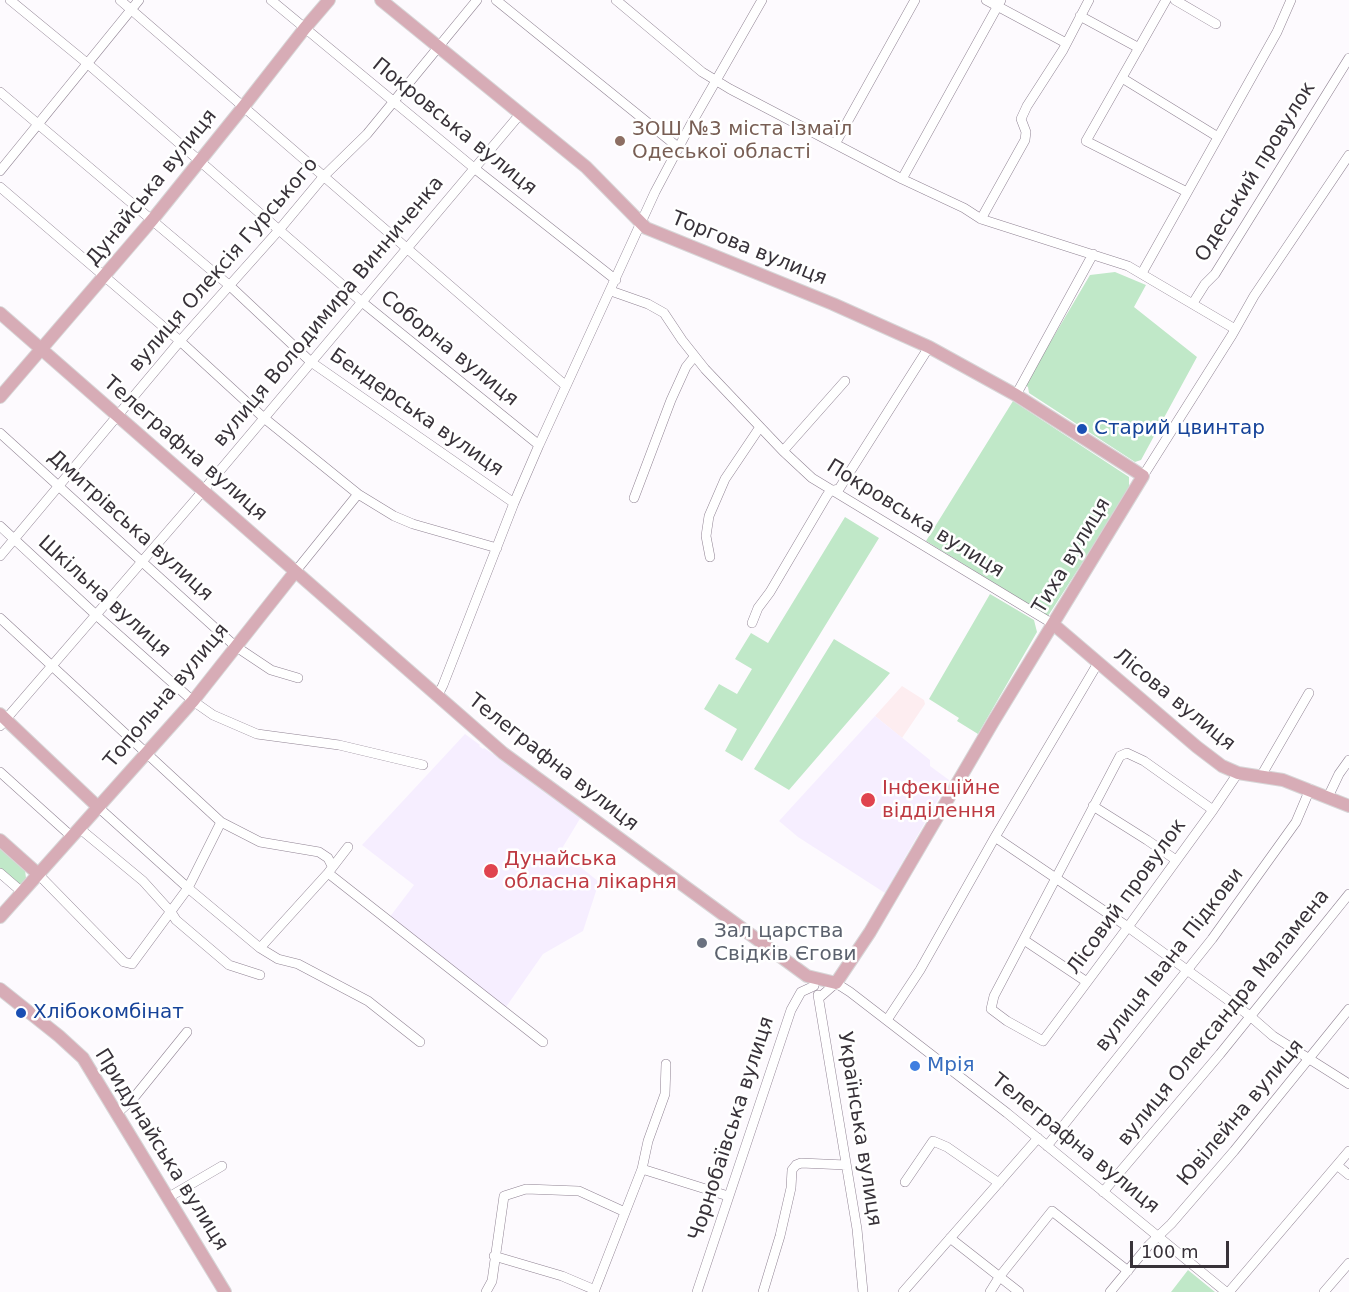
<!DOCTYPE html>
<html>
<head>
<meta charset="utf-8">
<style>
	body { margin:0 }
	#map { position:relative; width:1349px; height:1292px; overflow:hidden; background:#fdfafe; font-family:"DejaVu Sans",sans-serif }
	canvas { display:block }
	.scale { position:absolute; left:1130px; top:1241px; width:99px; height:27px; box-sizing:border-box; border:3px solid #383239; border-top:0; padding-left:8px; font-size:18px; line-height:21px; white-space:nowrap; color:#383239; -webkit-text-stroke:4px #fff; paint-order:stroke }
</style>
</head>
<body>
<div id="map">
<canvas width="1349" height="1292"></canvas>
<div class="scale">100 m</div>
</div>
<script>
const g = document.querySelector('canvas').getContext('2d');
g.lineJoin = 'round';
function fill(path, color) { g.fillStyle = color; g.fill(path, 'evenodd'); }
const poly = rows => new Path2D(rows.map(r => 'M' + r).join(''));
function strokePath(path, color, width, dash) { g.strokeStyle = color; g.lineWidth = width; g.lineCap = dash ? 'butt' : 'round'; g.setLineDash(dash || []); g.stroke(path); }
function write(font, color, halo, rows, align = 'center') {
  g.font = font + ' "DejaVu Sans",sans-serif'; g.lineWidth = 5; g.setLineDash([]); g.textBaseline = 'middle'; g.strokeStyle = halo; g.fillStyle = color; for (const [text, x, y, turn = 0] of rows) {
    g.save(); g.translate(x, y); g.rotate((+turn || 0) * Math.PI / 180); g.textAlign = isNaN(turn) ? turn : align; if (halo) g.strokeText(text, 0, 0); g.fillText(text, 0, 0); g.restore();
  }
}
fill(poly([
	[902,686,924,700,925,704,902,738,875,716]
]), '#fdedf0');
fill(poly([
	[875,716,930,760,930,766,949,780,885,893,798,837,779,821],
	[465,734,480,745,479,746,483,749,484,748,493,754,495,752,581,817,558,855,578,865,599,882,583,931,543,954,506,1007,389,918,414,885,362,845]
]), '#f6eeff');
fill(poly([
	[1115,272,1146,285,1134,307,1197,357,1141,460,1135,462,1029,393,1028,387,1025,385,1090,275],
	[1013,401,1129,477,1129,490,1048,616,926,541],
	[845,517,879,538,742,761,725,751,737,729,704,709,719,684,737,694,752,669,735,659,751,633,768,643],
	[990,594,1034,620,1037,632,978,734,957,721,959,718,929,699],
	[834,639,890,673,789,790,754,769],
	[0,843,25,870,26,878,20,887,0,871],
	[1188,1270,1215,1292,1171,1292]
]), '#c0e8c8');
const minor = poly([
	[10,0,88,64,362,302,539,445],
	[120,0,566,386],
	[271,0,474,168,616,280],
	[496,0,679,148],
	[616,0,702,72,730,89,902,179,964,208,981,219,1128,266,1235,329],
	[986,0,1066,43],
	[1166,0,1086,141,1187,192],
	[1175,0,1216,24],
	[1080,16,1139,48],
	[1122,78,1218,137],
	[0,92,230,286,311,362,514,503],
	[835,144,915,0],
	[0,171,139,0],
	[902,179,1001,0],
	[0,187,180,341,264,418,358,494,394,516,413,524,497,548],
	[981,219,1025,140,1026,132,1021,119,1027,106,1063,50,1089,0],
	[1142,273,1277,32,1291,0],
	[611,291,648,304,664,313,682,340,705,369,783,451,812,478,1053,624],
	[1193,303,1205,284,1215,274,1349,58],
	[1016,395,1093,254],
	[0,433,235,646,271,670,298,678],
	[783,451,845,381],
	[1143,476,1232,335,1254,296,1349,155],
	[634,498,671,400,686,367,694,357],
	[0,526,95,614,193,701,213,715,257,734,339,745,423,765],
	[0,556,180,341,279,230,324,176,367,134,477,0],
	[710,557,706,536,709,516,725,479,760,427],
	[295,572,358,494],
	[0,618,221,822,260,842,319,852,328,858,332,866],
	[752,623,758,608,770,592,826,497,830,491,839,489,929,347],
	[437,697,443,685,514,503,539,445,655,192,690,126,762,0],
	[0,726,196,499,521,113],
	[0,772,71,836],
	[1261,776,1309,693],
	[1328,797,1339,774,1349,760],
	[1093,806,1147,840,1176,860],
	[98,807,188,888,260,948,278,959,298,964,368,1001,420,1042],
	[1213,810,1144,761,1127,753,1120,756,994,996,991,1009,1007,1021,1043,1041,1128,927,1213,810,1238,773],
	[79,828,143,881,171,912,176,920,229,965,260,975],
	[995,837,1128,927,1250,1016,1273,1036,1349,1084],
	[0,873,22,892],
	[37,873,124,962,132,964,188,888,221,822],
	[328,873,543,1042],
	[1024,940,1087,982],
	[260,948,328,873,348,847],
	[818,995,857,1229,863,1292],
	[819,998,836,983,850,992,1007,1113,1226,1292],
	[887,1020,920,970,995,837,1098,663],
	[117,1113,132,1100,187,1032],
	[1047,1146,1212,939,1296,822,1310,789],
	[1338,1166,1349,1175],
	[642,1169,728,1196],
	[905,1182,933,1141,947,1147,999,1183],
	[1103,1192,1220,1054,1349,894],
	[169,1197,222,1166],
	[950,1238,1019,1292],
	[494,1256,562,1276,595,1290],
	[486,1292,492,1281,504,1196,526,1189,579,1191,625,1212],
	[594,1292,642,1169,648,1141,665,1094,666,1064],
	[697,1292,791,1010,801,992,814,986],
	[763,1292,780,1236,791,1188,792,1170,796,1165,801,1163,846,1165],
	[903,1292,1038,1138],
	[990,1292,1000,1276,1052,1211,1128,1271],
	[1110,1292,1149,1245,1171,1224,1234,1151,1349,1009],
	[1229,1292,1349,1151],
	[1324,1292,1349,1263]
]);
const major = poly([
	[0,313,503,753,807,976,836,983,870,932,993,722,1143,476,1016,395,929,347,833,304,646,228,586,167,381,0],
	[0,397,153,219,244,106,305,28,329,0],
	[1053,624,1197,747,1222,766,1238,773,1283,780,1349,806],
	[0,714,98,807],
	[0,840,37,873],
	[0,917,193,701,295,572],
	[0,989,59,1036,83,1058,225,1292]
]);
strokePath(minor, '#908393', 10);
strokePath(major, '#d7d6d7', 14);
strokePath(minor, '#fff', 9);
strokePath(major, '#d7acb6', 12);
for (const [x, y, r, color] of [
	[620,141,6,"#8d6e63"],
	[1082,429,6,"#1a4fb4"],
	[868,800,8,"#e0444e"],
	[491,871,8,"#e0444e"],
	[702,943,6,"#6b7280"],
	[21,1013,6,"#1a4fb4"],
	[915,1066,6,"#3f7fe0"]
]) { const dot = new Path2D(); dot.arc(x, y, r, 0, 2 * Math.PI); g.fillStyle = color; g.fill(dot); strokePath(dot, '#fff', 2); }
write('20px', '#383239', '#fff', [
	["Покровська вулиця",454,127,39],
	["Одеський провулок",1256,172,-58],
	["Дунайська вулиця",152,188,-51],
	["Торгова вулиця",749,249,22],
	["вулиця Олексія Гурського",224,265,-49],
	["вулиця Володимира Винниченка",329,312,-50],
	["Соборна вулиця",449,349,39],
	["Бендерська вулиця",416,413,35],
	["Телеграфна вулиця",185,449,41],
	["Покровська вулиця",915,519,32],
	["Дмитрівська вулиця",130,526,42],
	["Тиха вулиця",1072,556,-59],
	["Шкільна вулиця",104,597,42],
	["Топольна вулиця",167,696,-50],
	["Лісова вулиця",1174,700,39],
	["Телеграфна вулиця",553,763,38],
	["Лісовий провулок",1127,897,-54],
	["вулиця Івана Підкови",1170,960,-52],
	["вулиця Олександра Маламена",1224,1018,-51],
	["Ювілейна вулиця",1241,1113,-50],
	["Чорнобаївська вулиця",732,1129,-72],
	["Українська вулиця",859,1129,81],
	["Телеграфна вулиця",1075,1144,39],
	["Придунайська вулиця",161,1150,58]
]);
write('20px', '#785e54', '#fff', [
	["ЗОШ №3 міста Ізмаїл",632,130],
	["Одеської області",632,153]
], 'left');
write('20px', '#164399', '#fff', [
	["Старий цвинтар",1094,429],
	["Хлібокомбінат",33,1013]
], 'left');
write('20px', '#be3a42', '#fff', [
	["Інфекційне",882,789],
	["відділення",882,812],
	["Дунайська",504,860],
	["обласна лікарня",504,883]
], 'left');
write('20px', '#5b616d', '#fff', [
	["Зал царства",714,932],
	["Свідків Єгови",714,955]
], 'left');
write('20px', '#366cbe', '#fff', [
	["Мрія",927,1066]
], 'left');
</script>
</body>
</html>
